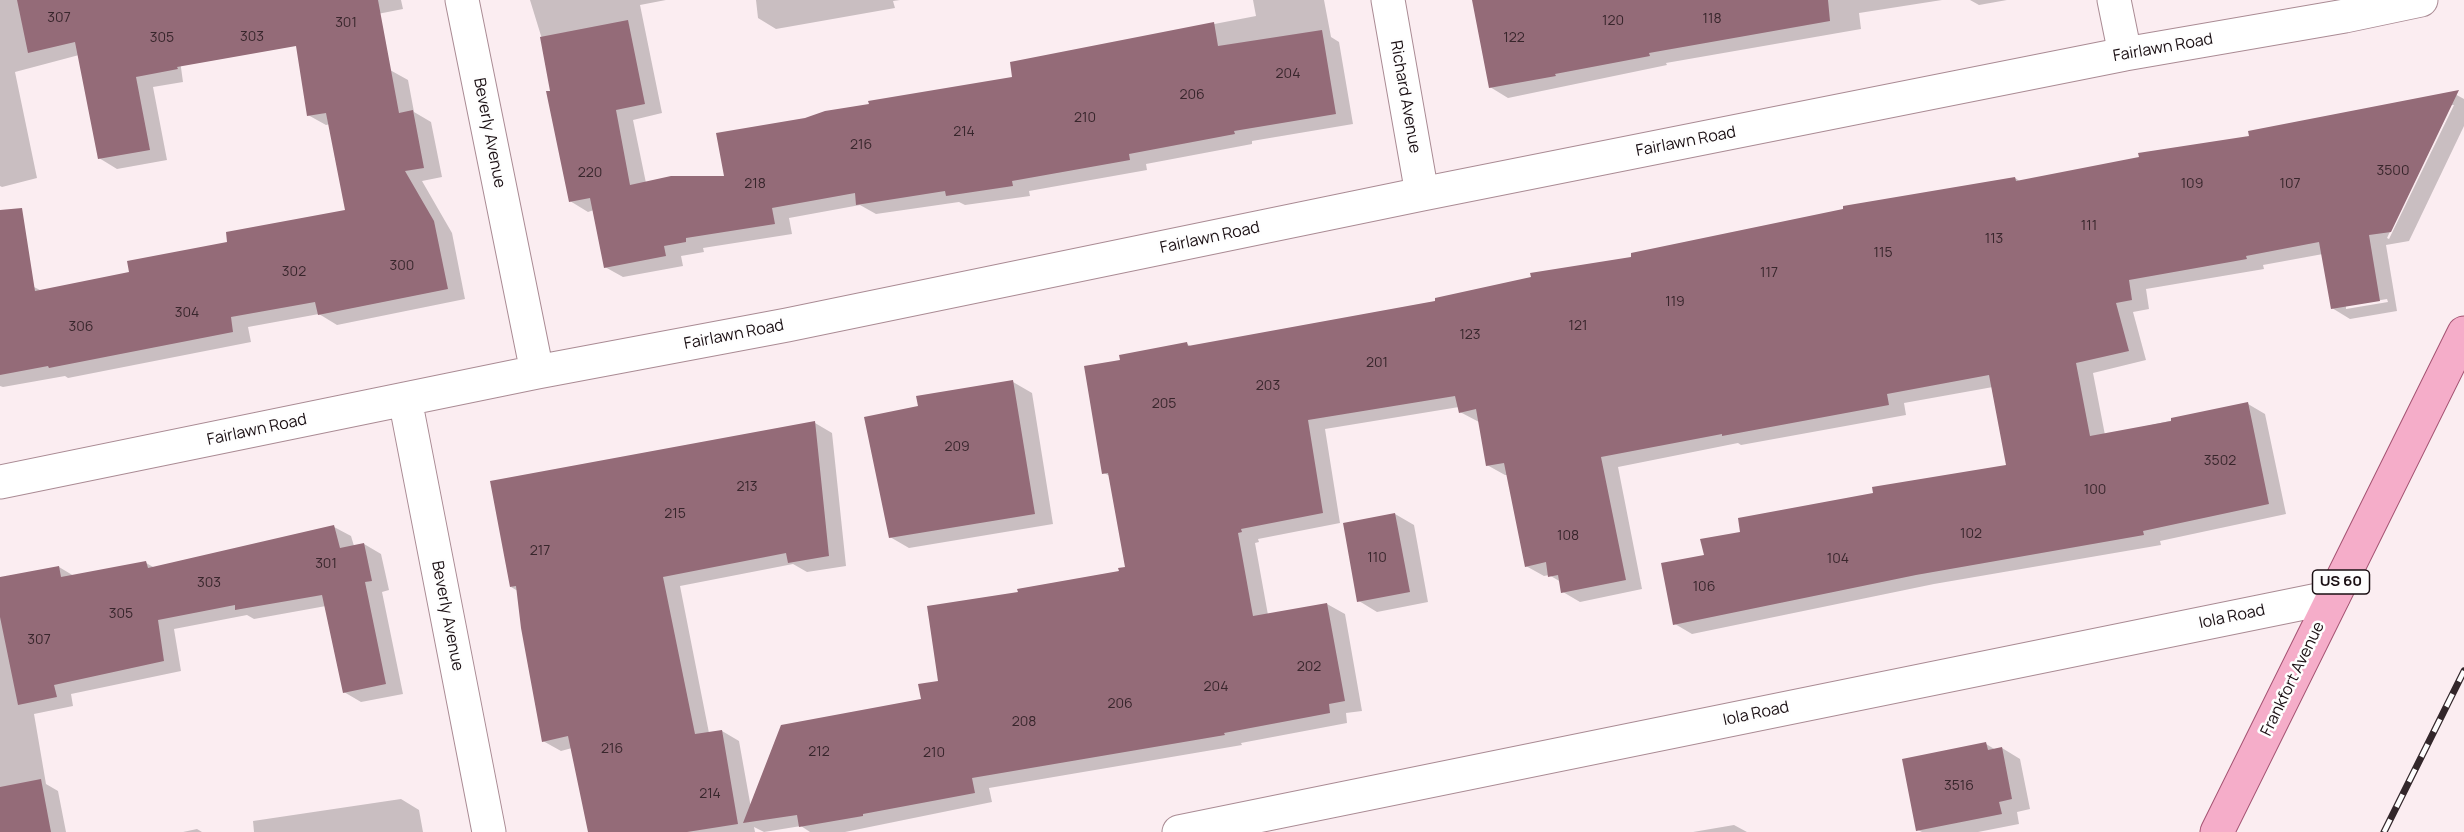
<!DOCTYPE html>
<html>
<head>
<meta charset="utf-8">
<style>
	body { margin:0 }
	canvas { display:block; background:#fbedf1 }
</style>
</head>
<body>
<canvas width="2464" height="832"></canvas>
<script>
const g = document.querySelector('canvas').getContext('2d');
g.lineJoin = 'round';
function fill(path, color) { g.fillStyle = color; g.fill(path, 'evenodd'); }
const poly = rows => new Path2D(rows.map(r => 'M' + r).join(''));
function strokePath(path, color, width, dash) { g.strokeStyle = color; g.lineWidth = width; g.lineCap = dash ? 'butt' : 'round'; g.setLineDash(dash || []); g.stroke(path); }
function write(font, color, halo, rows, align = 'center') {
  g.font = font + ' Manrope,sans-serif'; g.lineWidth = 5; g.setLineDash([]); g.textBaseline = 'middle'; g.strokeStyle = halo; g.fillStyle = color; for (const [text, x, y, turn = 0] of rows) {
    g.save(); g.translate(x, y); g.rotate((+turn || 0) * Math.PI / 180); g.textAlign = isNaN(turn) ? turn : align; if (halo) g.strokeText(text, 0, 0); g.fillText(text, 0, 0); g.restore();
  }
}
fill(poly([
	[0,0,401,0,403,9,179,53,183,82,153,87,167,160,117,169,99,158,79,55,15,72,37,178,2,187,0,186],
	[530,0,666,0,640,5,662,113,633,120,646,183,725,177,805,119,1014,78,1011,63,1256,16,1253,0,1324,0,1331,37,1339,42,1353,124,1252,141,1252,144,1146,164,1147,170,1029,191,1030,196,965,205,959,202,876,214,860,205,789,218,792,234,703,248,704,252,681,256,683,266,623,277,605,267,594,210,588,212,570,201,552,92,542,39],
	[756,0,900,0,893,1,895,8,776,29,758,18],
	[1474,0,1942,0,1859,13,1861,29,1666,63,1667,65,1508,98,1490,87],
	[1970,0,2007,0,1979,5],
	[390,70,408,80,414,112,431,122,442,177,422,181,452,233,465,299,337,325,319,314,248,327,251,342,68,378,65,376,3,387,0,386,0,293,34,287,42,291,131,273,229,243,346,211,330,124,326,125,308,115],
	[2453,93,2464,99,2464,126,2409,241,2386,245,2397,311,2350,319,2332,308,2323,254,2263,265,2264,269,2146,289,2149,309,2133,312,2146,360,2093,373,2105,435,2248,404,2265,414,2286,514,2160,541,2161,545,1934,584,1692,634,1675,624,1705,556,1742,533,1874,494,2008,466,1993,387,1904,403,1906,415,1741,445,1738,443,1618,467,1642,589,1580,602,1563,592,1561,582,1549,575,1544,576,1526,566,1508,475,1505,475,1487,465,1479,422,1460,412,1459,407,1325,429,1340,523,1258,539,1259,542,1255,543,1268,615,1327,604,1345,614,1362,711,1346,713,1347,723,1241,743,1242,745,989,788,992,802,845,832,810,832,801,826,764,832,754,827,755,832,590,832,572,748,561,751,543,741,518,591,511,587,815,423,832,433,846,566,807,572,793,564,680,586,709,733,722,731,739,741,751,808,923,700,1019,593,1120,572,1126,569,1110,476,1104,473,1121,361,1187,344,1192,347,1437,302,1633,258,2015,178,2021,182,2251,137],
	[2450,105,2454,105,2389,239,2387,238],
	[2387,299,2388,302,2346,309,2346,306],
	[1013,382,1032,393,1053,524,909,548,890,537,919,408],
	[1395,514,1414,525,1428,602,1377,612,1359,601],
	[334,527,351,536,354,546,364,544,381,554,389,590,382,592,403,694,361,702,344,692,326,606,254,619,247,615,174,629,181,671,71,694,73,706,34,714,46,784,58,791,66,832,0,832,0,579,59,567,74,576,146,563,155,568],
	[1986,744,1996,750,2002,748,2020,759,2030,809,2017,812,2019,824,1978,832,1922,832,1918,830],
	[401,799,419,810,423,832,254,832,253,821],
	[1734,825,1747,832,1693,832],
	[197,829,202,832,183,832]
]), '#0003');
fill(poly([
	[17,0,378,0,399,113,413,110,424,168,405,171,434,221,448,289,318,315,315,302,231,317,233,332,49,368,48,366,0,375,0,210,22,208,35,291,129,272,127,261,227,242,226,232,345,210,326,113,307,116,296,46,177,67,178,69,136,77,150,150,98,159,75,42,28,53],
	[1472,0,1828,0,1830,21,1649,53,1650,56,1555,74,1556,76,1489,88],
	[628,20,645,104,616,110,630,185,671,176,724,176,716,133,805,118,825,111,869,104,868,101,1012,77,1010,62,1214,22,1218,46,1322,30,1336,114,1234,131,1235,134,1129,154,1130,160,1012,181,1013,186,946,196,945,191,856,205,855,193,772,208,775,224,686,238,686,242,664,246,666,256,604,268,590,198,569,202,546,91,550,91,540,37],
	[2459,90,2391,232,2369,235,2380,301,2331,309,2319,242,2246,256,2247,259,2129,280,2132,300,2116,303,2129,351,2076,363,2090,436,2171,421,2171,418,2248,402,2269,504,2143,531,2144,535,1916,575,1673,625,1661,563,1704,555,1700,539,1740,532,1738,518,1873,493,1872,487,2006,465,1989,375,1887,394,1889,405,1722,436,1722,434,1601,457,1626,580,1561,593,1558,575,1548,577,1546,562,1525,567,1504,463,1486,466,1476,409,1459,413,1455,396,1308,420,1323,513,1241,529,1242,532,1238,533,1253,616,1327,603,1345,701,1329,704,1330,713,1224,733,1225,735,972,778,975,793,863,814,863,816,799,827,797,815,743,823,781,725,921,699,918,684,938,681,927,606,1018,592,1017,589,1119,571,1118,568,1125,567,1108,473,1102,474,1084,366,1120,360,1119,355,1187,342,1188,346,1435,301,1435,298,1531,277,1530,273,1631,257,1631,253,1843,209,1843,206,2015,177,2016,181,2139,157,2138,153,2249,136,2248,131],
	[1013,380,1035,514,889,538,864,417,918,406,916,396],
	[815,421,829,556,788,563,786,553,663,577,695,734,722,730,738,824,687,832,588,832,568,736,542,742,521,628,516,586,510,587,490,481],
	[1395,513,1410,592,1357,602,1343,523],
	[334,525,340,548,364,543,372,581,365,582,386,684,343,693,322,595,235,610,235,605,158,620,164,661,54,685,57,697,18,705,0,617,0,577,59,566,61,577,146,561,148,568],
	[1986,742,1988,750,2002,747,2012,799,1999,802,2002,814,1916,831,1902,759],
	[41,779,51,832,0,832,0,787]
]), '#946b78');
const minor = poly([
	[462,0,537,372],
	[1388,0,1422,194],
	[2114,0,2125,54],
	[405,399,489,832],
	[0,482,537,372,787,325,1422,194,2125,54,2345,16,2421,0],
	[1179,832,2333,597]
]);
const major = poly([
	[2217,832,2464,333]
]);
strokePath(minor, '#aa8b94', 35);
strokePath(major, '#a45372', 35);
strokePath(minor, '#fff', 33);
strokePath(major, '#f5adc9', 33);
const rail = poly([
	[2384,832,2464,671]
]);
strokePath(rail, '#33272b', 7);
strokePath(rail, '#fefefe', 4.5, [14]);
write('14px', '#38262c', null, [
	["307",59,18],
	["118",1712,19],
	["120",1613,21],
	["301",346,23],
	["303",252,37],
	["305",162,38],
	["122",1514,38],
	["204",1288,74],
	["206",1192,95],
	["210",1085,118],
	["214",964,132],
	["216",861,145],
	["3500",2393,171],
	["220",590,173],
	["218",755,184],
	["109",2192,184],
	["107",2290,184],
	["111",2089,226],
	["113",1994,239],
	["115",1883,253],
	["300",402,266],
	["302",294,272],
	["117",1769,273],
	["119",1675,302],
	["304",187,313],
	["121",1578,326],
	["306",81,327],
	["123",1470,335],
	["201",1377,363],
	["203",1268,386],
	["205",1164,404],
	["209",957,447],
	["3502",2220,461],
	["213",747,487],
	["100",2095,490],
	["215",675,514],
	["102",1971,534],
	["108",1568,536],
	["217",540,551],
	["110",1377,558],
	["104",1838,559],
	["301",326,564],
	["303",209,583],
	["106",1704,587],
	["305",121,614],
	["307",39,640],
	["202",1309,667],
	["204",1216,687],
	["206",1120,704],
	["208",1024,722],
	["216",612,749],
	["212",819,752],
	["210",934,753],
	["3516",1959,786],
	["214",710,794]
]);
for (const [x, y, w] of [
	[2341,582,57]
]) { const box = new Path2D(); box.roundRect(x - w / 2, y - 12, w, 24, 4.5); g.fillStyle = '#fefefe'; g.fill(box); strokePath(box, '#1a0f13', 1.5); }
write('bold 15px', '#1a0f13', null, [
	["US 60",2341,582]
]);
write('16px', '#1a0f13', '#fefefe', [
	["Fairlawn Road",2163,48,-10],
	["Richard Avenue",1405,97,80],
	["Beverly Avenue",489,133,79],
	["Fairlawn Road",1686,142,-11],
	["Fairlawn Road",1210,238,-12],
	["Fairlawn Road",734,335,-11],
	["Fairlawn Road",257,430,-12],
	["Beverly Avenue",447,616,79],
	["Iola Road",2232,617,-12],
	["Frankfort Avenue",2293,679,-64],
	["Iola Road",1756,714,-12]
]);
</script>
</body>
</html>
